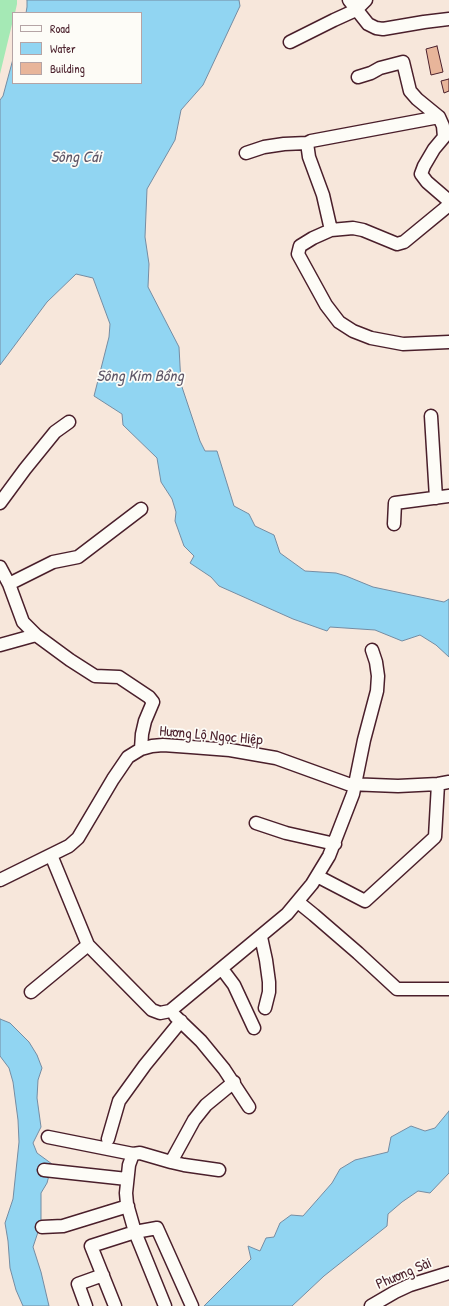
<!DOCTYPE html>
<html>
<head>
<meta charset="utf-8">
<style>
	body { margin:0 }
	#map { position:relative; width:449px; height:1306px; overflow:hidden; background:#f7e7db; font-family:"Patrick Hand",sans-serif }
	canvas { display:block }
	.legend { position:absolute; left:12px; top:12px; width:130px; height:72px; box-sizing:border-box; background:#fdfcf7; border:1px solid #b5a4a5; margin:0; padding:5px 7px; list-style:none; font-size:12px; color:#4a1f2b }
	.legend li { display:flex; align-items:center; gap:8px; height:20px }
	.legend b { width:20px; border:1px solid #b5a4a5 }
</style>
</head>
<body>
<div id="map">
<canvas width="449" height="1306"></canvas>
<ul class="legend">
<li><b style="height:5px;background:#fdfcf7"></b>Road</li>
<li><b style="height:11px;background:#91d5f2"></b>Water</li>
<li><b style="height:11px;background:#e8b59a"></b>Building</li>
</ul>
</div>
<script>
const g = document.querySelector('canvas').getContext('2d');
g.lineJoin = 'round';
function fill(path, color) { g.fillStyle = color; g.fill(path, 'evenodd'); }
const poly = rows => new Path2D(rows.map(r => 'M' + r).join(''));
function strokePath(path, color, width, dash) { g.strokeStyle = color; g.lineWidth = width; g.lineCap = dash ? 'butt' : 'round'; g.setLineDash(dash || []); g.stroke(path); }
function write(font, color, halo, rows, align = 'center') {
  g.font = font + ' "Patrick Hand",sans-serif'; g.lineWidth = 3.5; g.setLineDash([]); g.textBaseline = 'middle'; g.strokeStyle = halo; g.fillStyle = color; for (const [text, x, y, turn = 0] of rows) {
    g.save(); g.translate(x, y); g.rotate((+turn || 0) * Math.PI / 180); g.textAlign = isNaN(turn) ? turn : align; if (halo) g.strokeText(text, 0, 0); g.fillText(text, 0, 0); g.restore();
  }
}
fill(poly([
	[0,0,17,0,17,4,15,13,13,13,13,20,0,74]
]), '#a5e9b5');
const water = poly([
	[27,0,239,0,240,6,203,85,181,110,175,140,147,189,145,237,149,264,148,287,179,347,181,384,200,441,205,451,217,451,234,506,249,514,255,526,274,535,280,553,305,571,336,573,346,576,373,587,444,602,449,599,449,657,436,645,420,635,402,641,375,630,330,627,327,631,293,619,219,586,211,577,190,563,194,556,184,546,175,521,176,512,172,499,161,482,157,458,123,425,122,414,94,396,109,337,110,324,93,278,76,274,47,302,0,365,0,100,3,96,13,59,13,83,141,83,141,13,26,13,27,7,27,0],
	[0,1019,10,1023,29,1042,37,1055,42,1068,38,1080,37,1098,41,1127,33,1143,37,1153,52,1164,47,1183,41,1193,41,1223,33,1247,41,1272,49,1306,23,1306,16,1290,10,1268,8,1241,5,1223,13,1199,19,1142,18,1120,13,1082,9,1068,0,1056,0,1019],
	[449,1111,449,1173,430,1193,418,1191,402,1202,388,1214,387,1226,324,1276,292,1306,204,1306,251,1259,248,1246,260,1251,266,1238,274,1237,280,1223,291,1215,303,1216,332,1183,340,1169,355,1160,388,1152,391,1137,411,1126,425,1131,435,1128,449,1111]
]);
fill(water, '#91d5f2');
strokePath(water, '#758ca2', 1);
const building = poly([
	[437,46,443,72,431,75,426,49,437,46],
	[449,79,449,91,444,93,441,81,449,79]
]);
fill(building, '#e8b59a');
strokePath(building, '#4a1f2b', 1);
const minor = poly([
	[349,0,368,24,376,28,383,29,424,22,449,19],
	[290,42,334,20,356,10,366,0],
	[358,77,371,73,380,68,403,62,410,91,417,99,439,117],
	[246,153,264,147,284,144,307,143],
	[449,205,404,242,397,244,363,230,353,228,331,230,313,238,300,246,298,254,326,305,339,322,353,331,371,338,403,344,449,342],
	[331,230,323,195,309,157,307,143,311,141,439,117,443,126,444,137,434,149,424,166,421,174,427,182,449,201],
	[431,416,436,498],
	[0,503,25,469,55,432,69,422],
	[394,524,395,503,449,496],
	[0,567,9,584,23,622,36,635,70,660,95,676,119,677,149,697,153,702,145,721,142,734,141,749],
	[9,584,53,562,78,557,141,509],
	[0,645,36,635],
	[256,823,286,833,335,844],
	[51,855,88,945,152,1010,160,1013,170,1011,287,914,312,884,329,856,353,794,364,740,377,691,378,676,376,662,372,650],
	[317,876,365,901,435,837,438,784],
	[0,880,69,846,78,838,113,779,128,757,141,749,152,746,163,745,191,747,230,750,276,758,348,784,398,786,438,784,449,782],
	[298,902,314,915,358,953,397,989,449,989],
	[261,937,266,960,269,982,269,992,265,1008],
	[222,969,234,985,254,1028],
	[31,992,88,945],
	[175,1016,201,1041,224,1069,249,1107],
	[48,1137,133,1154],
	[108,1139,119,1101,145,1065,181,1021],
	[171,1162,184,1165,219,1170],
	[44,1170,127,1179],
	[42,1227,63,1226,128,1206],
	[86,1306,78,1284,103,1275],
	[115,1306,91,1246,135,1232,157,1228,192,1306],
	[165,1306,135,1232,127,1204,126,1193,129,1165,133,1154,140,1153,171,1162,194,1120,206,1105,234,1082],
	[371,1306,395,1292,410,1285,449,1273]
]);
strokePath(minor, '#4a1f2b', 15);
strokePath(minor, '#fdfcf7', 12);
write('15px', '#4a1f2b', '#fdfcf7', [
	["Hương Lộ Ngọc Hiệp",211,736,5],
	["Phương Sài",404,1274,-23]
]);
write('italic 16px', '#5f5667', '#fdfcf7', [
	["Sông Cái",76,158],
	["Sông Kim Bồng",140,377]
]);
</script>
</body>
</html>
